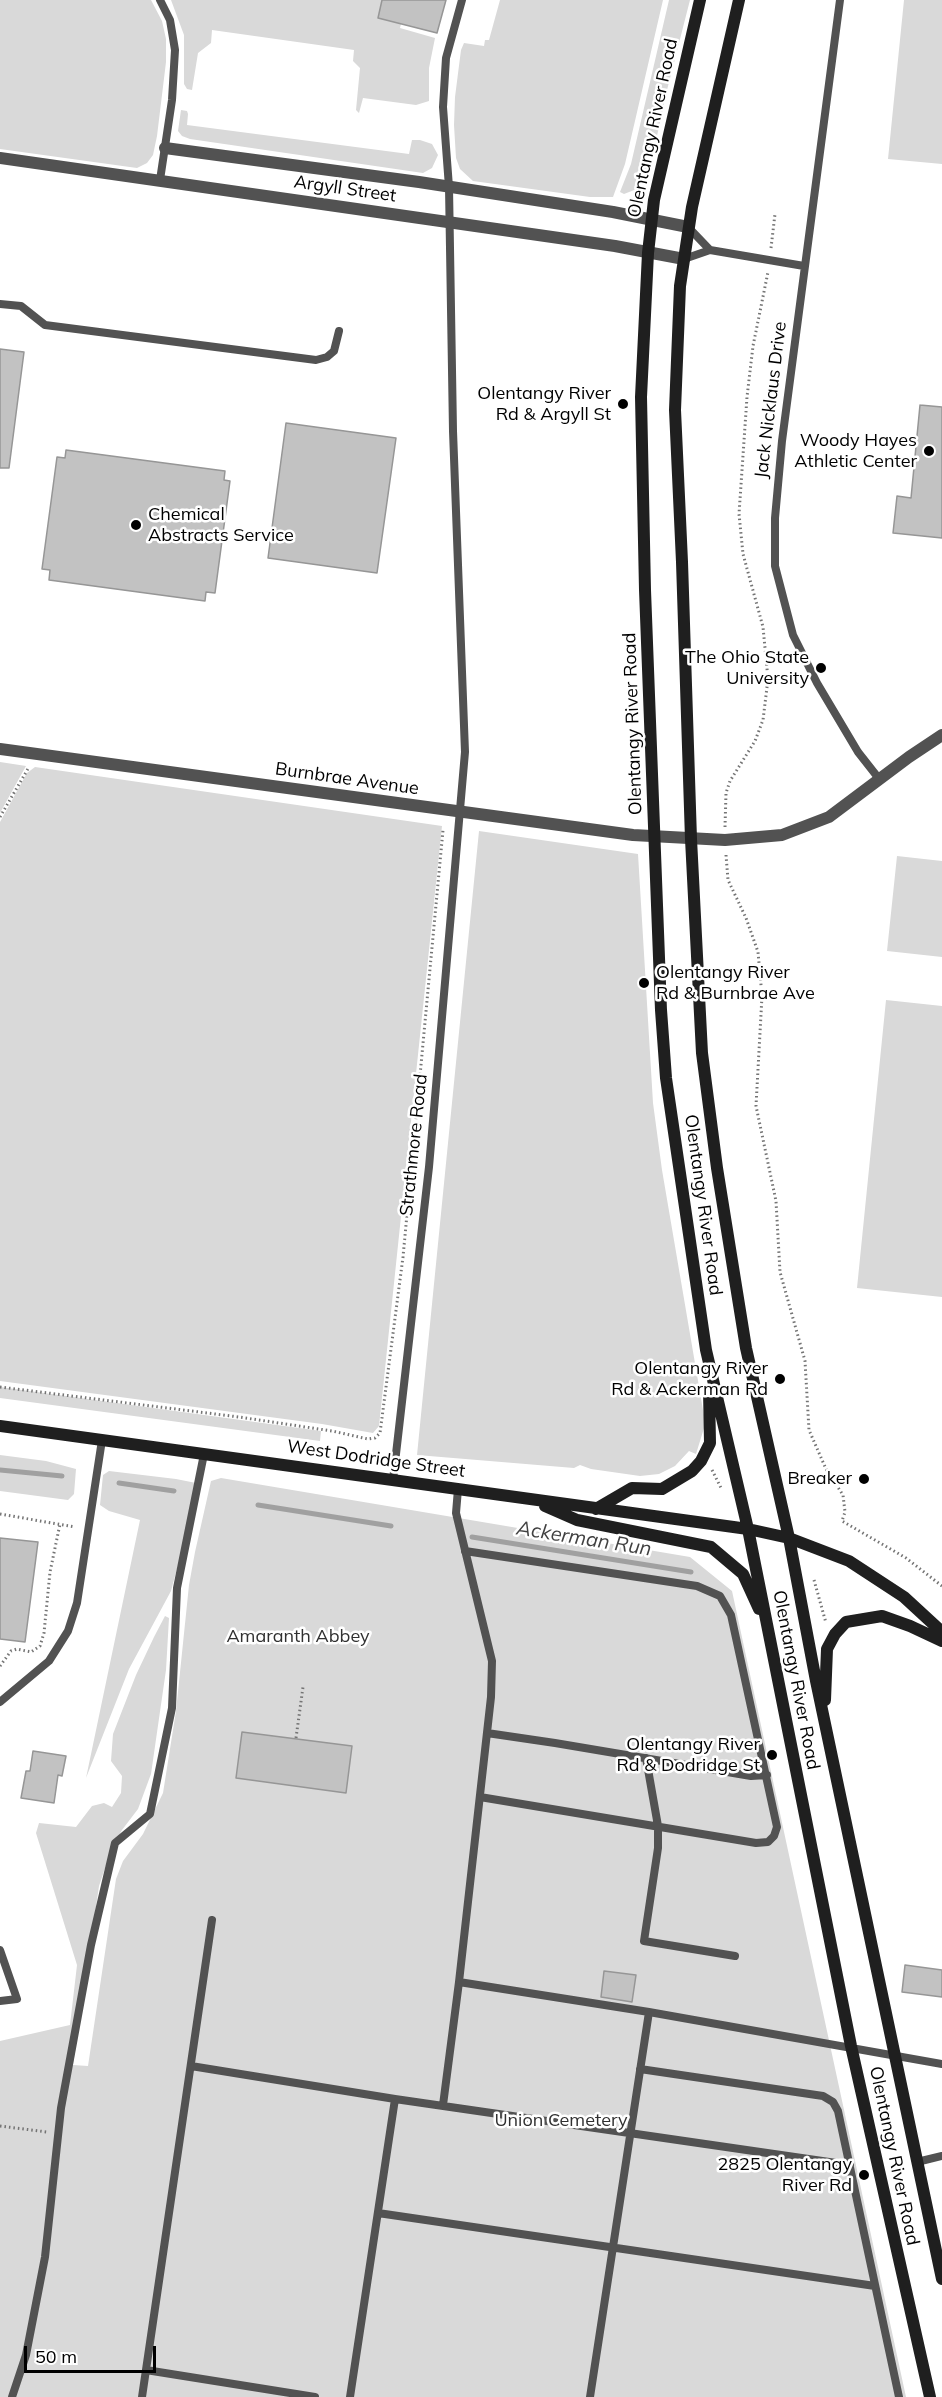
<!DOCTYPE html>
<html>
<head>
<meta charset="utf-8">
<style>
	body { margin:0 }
	#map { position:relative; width:942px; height:2397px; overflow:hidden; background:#fff; font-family:Mulish,sans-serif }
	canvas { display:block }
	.scale { position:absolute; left:24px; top:2346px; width:132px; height:27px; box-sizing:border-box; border:3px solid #000; border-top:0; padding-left:8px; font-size:18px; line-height:21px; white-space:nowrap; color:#000; -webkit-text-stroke:4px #fff; paint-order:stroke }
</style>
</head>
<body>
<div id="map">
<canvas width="942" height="2397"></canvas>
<div class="scale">50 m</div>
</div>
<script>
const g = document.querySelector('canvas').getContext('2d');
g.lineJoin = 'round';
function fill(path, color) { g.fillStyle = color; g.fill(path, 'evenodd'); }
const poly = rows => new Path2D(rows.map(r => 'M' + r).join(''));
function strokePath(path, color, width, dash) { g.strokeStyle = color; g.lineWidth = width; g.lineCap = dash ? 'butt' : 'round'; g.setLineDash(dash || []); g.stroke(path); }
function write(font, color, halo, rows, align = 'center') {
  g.font = font + ' Mulish,sans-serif'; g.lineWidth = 5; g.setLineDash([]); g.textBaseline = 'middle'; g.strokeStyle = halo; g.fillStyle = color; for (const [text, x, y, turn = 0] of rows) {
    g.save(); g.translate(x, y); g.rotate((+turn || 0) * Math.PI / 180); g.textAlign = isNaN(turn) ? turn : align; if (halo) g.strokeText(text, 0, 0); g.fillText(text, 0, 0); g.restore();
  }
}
fill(poly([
	[0,0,151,0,162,21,166,39,166,62,157,136,153,155,147,163,137,168,0,149],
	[171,0,382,0,378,18,401,24,400,28,435,38,429,68,429,101,416,105,363,98,359,113,356,110,360,68,353,61,354,50,212,30,211,43,198,53,192,90,187,89,184,84,184,35],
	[500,0,663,0,625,164,613,197,590,197,473,181,460,169,456,158,454,125,455,97,461,50,464,43,484,46,485,40,489,40],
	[669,0,690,0,667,90,648,177,642,187,624,194,620,192,631,164],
	[904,0,942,0,942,164,888,159],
	[181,110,187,111,188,114,187,125,409,154,412,140,420,140,432,144,438,155,432,168,423,173,190,139,182,136,178,131],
	[0,762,26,766,0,813],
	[35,767,442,826,379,1426,373,1433,322,1424,0,1381,0,822,27,773],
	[479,831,638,854,653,1103,662,1170,704,1416,704,1428,696,1454,689,1451,675,1466,659,1474,640,1476,591,1469,580,1465,574,1468,417,1455],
	[897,856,942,861,942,957,887,951],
	[886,1000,942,1006,942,1297,857,1288],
	[0,1387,321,1431,320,1441,0,1398],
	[0,1455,46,1461,76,1469,74,1494,68,1500,0,1491],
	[109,1471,176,1479,196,1483,190,1520,171,1591,129,1669,86,1778,140,1520,109,1511,100,1505,103,1475],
	[221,1478,690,1557,732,1591,906,2397,0,2397,0,2041,70,2025,77,1965,36,1833,39,1823,76,1827,92,1806,104,1803,112,1807,121,1793,122,1776,111,1761,113,1734,136,1675,154,1637,165,1616,169,1618,166,1670,151,1774,138,1809,122,1830,111,1850,99,1886,73,2065,88,2066,116,1879,123,1861,143,1834,163,1793,176,1711,189,1585,195,1552,211,1481]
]), '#d9d9d9');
strokePath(poly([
	[0,1470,62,1476],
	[119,1483,174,1491],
	[258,1505,391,1526],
	[472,1537,691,1572]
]), '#a0a0a0', 5);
const building = poly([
	[382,0,446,0,437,33,378,18,382,0],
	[0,349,24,352,9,468,0,468,0,349],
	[920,405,942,407,942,538,893,533,897,496,911,498,920,405],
	[286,423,396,438,377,573,268,558,286,423],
	[66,450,225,471,224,480,230,481,215,593,206,592,205,601,49,580,50,570,42,569,57,457,65,458,66,450],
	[0,1538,38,1542,25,1642,0,1639,0,1538],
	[242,1732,352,1746,346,1793,236,1778,242,1732],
	[33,1751,66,1756,62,1776,58,1775,54,1803,21,1798,26,1771,30,1771,33,1751],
	[905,1965,942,1970,942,1997,902,1992,905,1965],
	[604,1971,636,1975,632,2002,601,1997,604,1971]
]);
fill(building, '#c2c2c2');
strokePath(building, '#969696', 1.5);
strokePath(poly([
	[771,248,775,214],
	[0,817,29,767],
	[725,827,726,793,730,781,755,741,763,720,768,679,763,627,743,554,739,514,747,397,753,346,768,272],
	[726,855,728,880,746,918,758,952,762,996,756,1106,776,1201,780,1272,805,1361,809,1430,826,1469,843,1495,845,1512,842,1521,906,1558,942,1586],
	[0,1387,239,1417,332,1431,368,1439,375,1438,380,1433,403,1257,443,830],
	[712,1470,722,1490],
	[0,1514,75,1527],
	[814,1580,826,1623],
	[0,1666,11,1651,17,1649,31,1652,40,1646,44,1633,50,1572,60,1524],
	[296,1738,303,1687],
	[0,2126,47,2132]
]), '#747474', 3, [1.5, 3]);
strokePath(poly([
	[840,0,782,441,775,518,775,566,793,635,817,683,858,752,880,780],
	[160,180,172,100,175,50,170,20,160,0],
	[688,227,710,250],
	[684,259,710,250,804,266],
	[0,304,21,306,45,325,316,360,327,357,334,351,339,331],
	[393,1480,429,1167,465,752,453,431,449,187,443,107,446,58,462,0],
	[465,1551,697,1586,720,1596,731,1615,777,1827,774,1836,768,1842,756,1843,480,1797],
	[0,1702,49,1661,68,1631,77,1603,102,1440],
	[487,1733,555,1743,751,1776,767,1775],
	[646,1758,658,1826,658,1848,644,1941,735,1956],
	[0,1950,17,1999,0,2001],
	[459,1982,649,2012,942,2064],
	[191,2066,395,2099,850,2165],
	[640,2069,823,2096,833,2102,838,2111,899,2397],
	[443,2105,459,1982,491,1697,492,1661,456,1513,458,1489],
	[917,2162,942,2156],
	[378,2213,875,2286],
	[146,2370,315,2397],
	[12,2397,26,2355,45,2257,61,2108,91,1945,115,1843,150,1814,172,1708,177,1588,204,1454],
	[142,2397,212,1920],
	[350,2397,395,2099],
	[590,2397,649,2012]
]), '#525252', 8);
strokePath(poly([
	[165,148,419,182,613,212,688,227],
	[0,158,615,246,684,259],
	[0,749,633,835,725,840,782,835,829,817,909,757,942,735]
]), '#525252', 12);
strokePath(poly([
	[700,0,654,200,648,253,641,397,645,590,661,1010,666,1078,706,1350,748,1529,851,2046,930,2397],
	[739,0,692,207,680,286,675,410,682,562,691,839,702,1053,717,1168,746,1348,789,1538,816,1681,942,2279],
	[0,1426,748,1529,789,1538,849,1561,904,1597,942,1632],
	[545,1506,577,1520,711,1547,743,1574,759,1609],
	[596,1509,632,1488,662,1489,692,1471,701,1461,710,1443,709,1390],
	[825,1700,827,1649,835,1634,846,1622,882,1616,910,1626,942,1641]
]), '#1f1f1f', 12);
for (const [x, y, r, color] of [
	[623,404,6,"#000"],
	[929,451,6,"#000"],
	[136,525,6,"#000"],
	[821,668,6,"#000"],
	[644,983,6,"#000"],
	[780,1379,6,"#000"],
	[864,1479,6,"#000"],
	[772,1755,6,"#000"],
	[864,2175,6,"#000"]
]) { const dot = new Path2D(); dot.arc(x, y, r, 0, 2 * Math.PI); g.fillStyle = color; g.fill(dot); strokePath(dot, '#fff', 2); }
write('18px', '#000', '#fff', [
	["Olentangy River Road",653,128,-78],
	["Argyll Street",345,189,8],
	["Jack Nicklaus Drive",771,400,-83],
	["Olentangy River Road",633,724,-92],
	["Burnbrae Avenue",347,779,8],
	["Strathmore Road",414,1145,-84],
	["Olentangy River Road",703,1205,82],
	["West Dodridge Street",376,1459,8],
	["Olentangy River Road",796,1680,79],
	["Olentangy River Road",894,2156,78]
]);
write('18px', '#000', '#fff', [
	["Olentangy River",611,394],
	["Rd & Argyll St",611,415],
	["Woody Hayes",917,441],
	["Athletic Center",917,462],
	["Chemical",148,515,"left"],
	["Abstracts Service",148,536,"left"],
	["The Ohio State",809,658],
	["University",809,679],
	["Olentangy River",656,973,"left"],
	["Rd & Burnbrae Ave",656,994,"left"],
	["Olentangy River",768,1369],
	["Rd & Ackerman Rd",768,1390],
	["Breaker",852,1479],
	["Olentangy River",760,1745],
	["Rd & Dodridge St",760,1766],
	["2825 Olentangy",852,2165],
	["River Rd",852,2186]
], 'right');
write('18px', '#303030', '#fff', [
	["Amaranth Abbey",298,1637],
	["Union Cemetery",561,2121]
]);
write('italic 20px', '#414141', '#fff', [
	["Ackerman Run",584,1539,9]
]);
</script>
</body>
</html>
